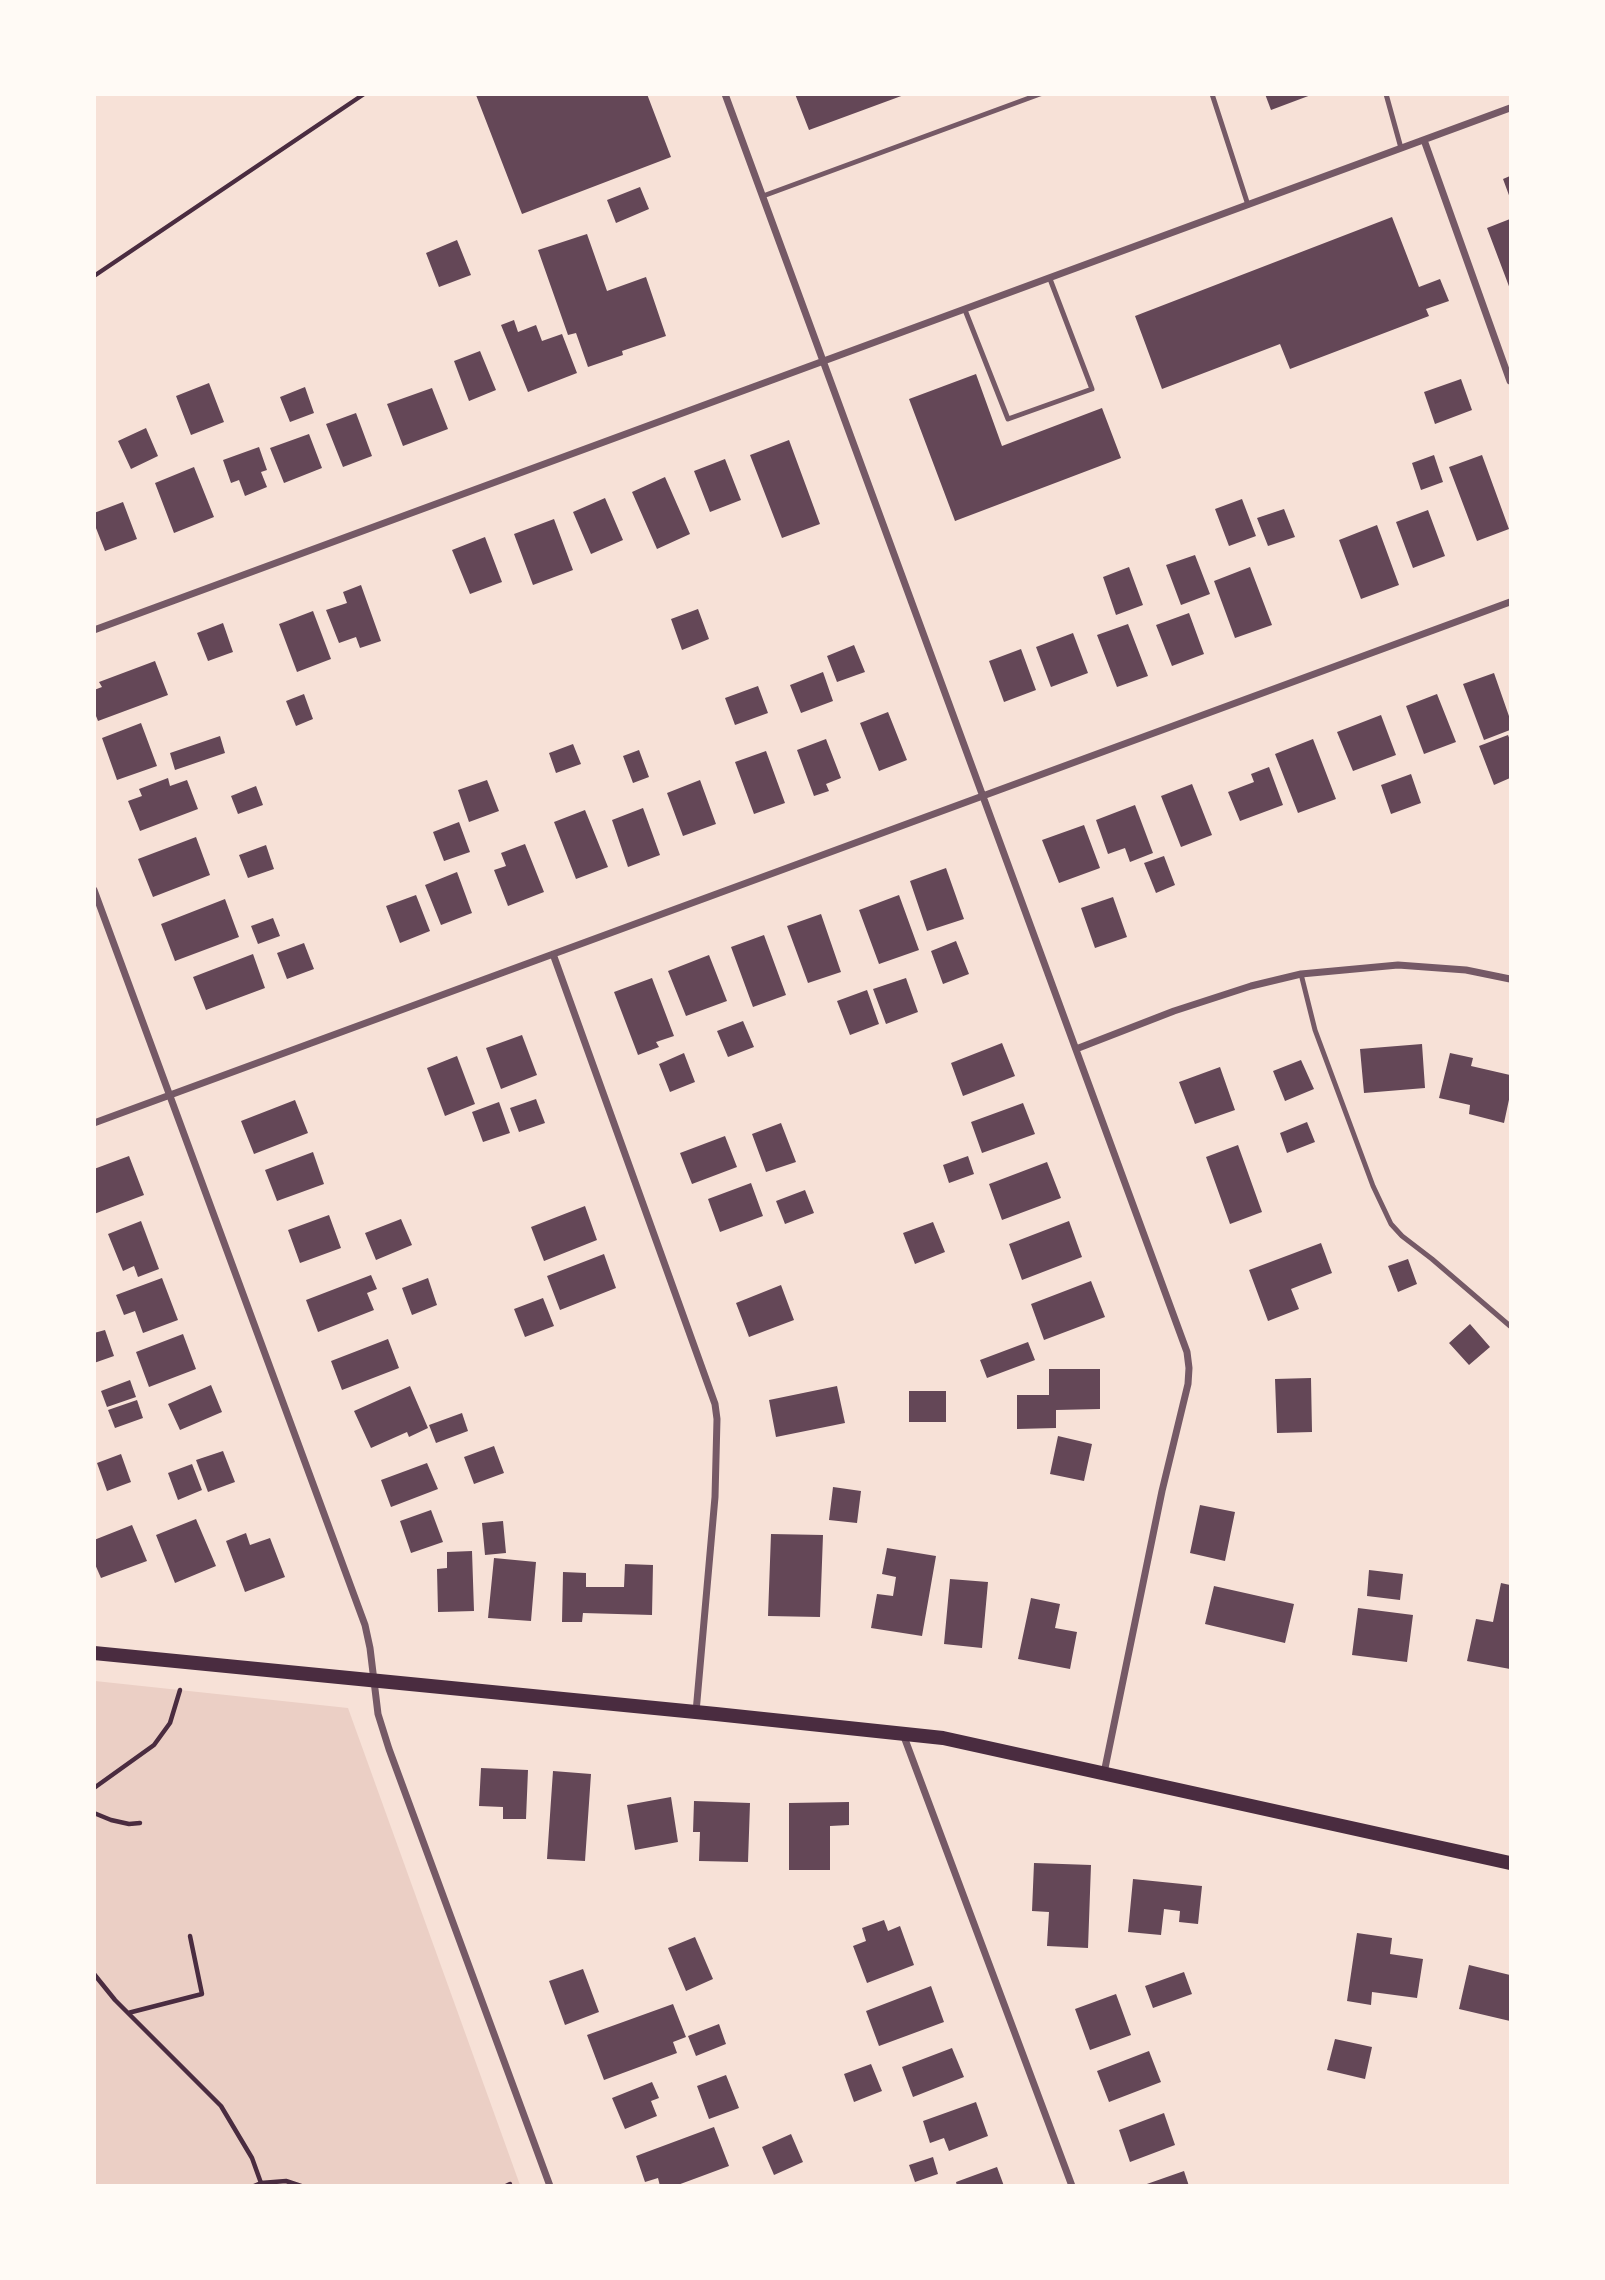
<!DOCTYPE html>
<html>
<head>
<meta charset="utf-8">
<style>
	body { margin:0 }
	#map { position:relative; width:1605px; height:2280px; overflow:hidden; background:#f7e1d7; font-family:"Alegreya Sans",sans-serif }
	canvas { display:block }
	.frame { position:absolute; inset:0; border:96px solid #fffaf5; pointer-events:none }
</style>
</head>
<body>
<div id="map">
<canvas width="1605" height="2280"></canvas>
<div class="frame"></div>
</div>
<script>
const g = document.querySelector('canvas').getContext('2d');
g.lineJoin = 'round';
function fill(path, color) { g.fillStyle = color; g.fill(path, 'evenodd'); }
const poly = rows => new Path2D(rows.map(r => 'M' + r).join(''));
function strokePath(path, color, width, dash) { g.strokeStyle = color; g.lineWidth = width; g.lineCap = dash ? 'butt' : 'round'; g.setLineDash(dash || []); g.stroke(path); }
fill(poly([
	[95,1681,348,1708,520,2185,95,2186]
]), '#ebcfc5');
fill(poly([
	[478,94,647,94,671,157,522,214,476,95],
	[795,94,904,94,904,95,809,130],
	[1265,94,1311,94,1311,95,1271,110],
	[1510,176,1510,198,1503,179],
	[640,187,649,209,616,223,607,200],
	[1392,217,1419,287,1440,279,1449,301,1426,309,1429,316,1290,369,1280,344,1162,389,1135,316],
	[1510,219,1510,289,1487,228],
	[587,234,607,291,646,277,666,336,622,351,623,355,588,367,576,333,568,335,538,250],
	[457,240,471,275,439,287,426,253],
	[514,320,518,332,536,325,542,341,562,334,577,373,528,392,501,325],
	[480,351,496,390,469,401,454,361],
	[976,374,1002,446,1102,408,1121,458,955,521,909,399],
	[1461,379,1472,410,1435,424,1424,392],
	[209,383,224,422,191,435,176,396],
	[305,387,314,413,290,422,280,397],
	[432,388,448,429,403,446,387,404],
	[356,413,372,456,343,467,326,424],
	[146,428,158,456,131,469,118,441],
	[309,434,322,468,284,483,270,448],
	[789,440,820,524,782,538,750,455],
	[259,447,267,470,261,472,267,487,245,496,239,480,231,483,223,460],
	[1434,455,1443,482,1421,490,1412,463],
	[1482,455,1509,529,1477,541,1449,467],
	[725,459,741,500,710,512,694,471],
	[194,467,214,517,174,533,155,483],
	[665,477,690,534,657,549,632,492],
	[605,498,623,540,591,554,573,512],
	[1242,499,1256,536,1229,546,1215,509],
	[123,502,137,539,105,551,94,523,94,513],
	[1284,509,1295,537,1268,546,1257,518],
	[1428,510,1445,556,1413,568,1396,522],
	[554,519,573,570,533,585,514,534],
	[1377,525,1399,585,1361,599,1339,540],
	[485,537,502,582,470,594,452,550],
	[1195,555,1210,594,1181,605,1166,565],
	[1129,567,1143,605,1116,615,1103,577],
	[1250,567,1272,625,1235,638,1214,581],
	[361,585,381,641,360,648,356,637,339,643,326,610,347,603,343,592],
	[698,609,709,639,682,650,671,619],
	[313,611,331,659,297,672,279,624],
	[1189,613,1204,654,1172,666,1156,625],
	[223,623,233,652,208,661,197,633],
	[1128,624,1148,676,1117,687,1097,635],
	[1073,633,1088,673,1051,687,1036,647],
	[854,645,865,672,837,682,827,656],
	[1021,649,1036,690,1004,702,989,661],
	[155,661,168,695,98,721,94,711,94,690,102,687,99,682],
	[823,672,833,701,801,713,790,685],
	[1494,673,1510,719,1510,730,1484,740,1463,684],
	[758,686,768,713,735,725,725,698],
	[304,694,313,719,296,726,286,701],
	[1437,694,1456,742,1424,754,1406,706],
	[888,712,907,760,879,771,860,723],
	[1381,715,1396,755,1353,771,1337,732],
	[141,723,157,766,117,780,102,738],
	[1508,735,1510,740,1510,778,1494,785,1479,746],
	[220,736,225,753,175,770,170,753],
	[826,739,841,778,826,784,829,791,814,796,797,750],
	[1313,739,1336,799,1298,813,1275,754],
	[573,744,581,764,556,773,549,753],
	[639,750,649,777,633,783,623,756],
	[766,751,785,803,754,814,735,762],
	[1269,767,1283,805,1240,821,1228,792,1254,782,1251,774],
	[1411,774,1421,803,1391,814,1381,785],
	[168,778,170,786,187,780,198,809,140,831,128,801,142,796,139,789],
	[487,780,499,811,469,822,458,790],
	[700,780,716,824,683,836,667,793],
	[1192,784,1212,835,1181,847,1161,796],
	[256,786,263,805,238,814,231,796],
	[1135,805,1153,853,1130,862,1125,848,1108,854,1096,820],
	[643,808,660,855,628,867,612,820],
	[585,810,608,867,576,879,554,822],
	[459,822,470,852,444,861,433,832],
	[1084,825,1100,868,1059,883,1042,840],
	[196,837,210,875,153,897,138,859],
	[525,844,544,892,508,906,494,870,506,866,501,853],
	[266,845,274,869,248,878,239,855],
	[1164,856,1175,885,1156,893,1144,863],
	[946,868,964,919,927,931,910,881],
	[457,872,472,913,441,925,425,885],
	[416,895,430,931,400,943,386,906],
	[899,895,919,950,879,964,859,910],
	[1113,897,1127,937,1095,948,1081,908],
	[225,899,239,937,175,961,161,924],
	[821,914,841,972,808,983,787,926],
	[273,918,280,936,258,944,251,926],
	[764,935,786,995,753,1007,731,947],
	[956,941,969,974,943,984,931,951],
	[304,943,314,969,287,979,277,953],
	[253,954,265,988,206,1010,193,977],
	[709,955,727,1001,686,1016,668,971],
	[652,978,674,1036,656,1042,659,1047,638,1055,614,992],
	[906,978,918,1012,886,1024,873,989],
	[867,990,879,1024,850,1035,837,1001],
	[743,1021,754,1047,728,1057,717,1031],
	[522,1035,537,1075,501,1089,486,1048],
	[1002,1043,1015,1076,963,1096,951,1063],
	[1422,1044,1425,1088,1364,1093,1360,1049],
	[684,1053,695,1082,670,1092,659,1064],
	[1450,1053,1473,1058,1471,1066,1510,1075,1510,1095,1504,1123,1469,1114,1470,1105,1439,1098],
	[457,1056,475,1104,445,1116,427,1068],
	[1301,1060,1314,1089,1285,1101,1273,1071],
	[1220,1067,1235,1110,1195,1124,1179,1082],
	[536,1099,545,1123,519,1132,510,1108],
	[295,1100,308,1133,254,1154,241,1121],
	[499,1102,510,1133,483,1142,472,1112],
	[1023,1103,1035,1134,982,1153,971,1122],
	[1307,1122,1315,1142,1287,1153,1280,1133],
	[781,1123,796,1162,766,1172,752,1134],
	[725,1136,737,1167,692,1184,680,1153],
	[1238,1145,1262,1212,1230,1224,1206,1157],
	[313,1152,324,1184,277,1201,265,1170],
	[129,1156,144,1195,94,1214,94,1169],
	[968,1156,974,1174,949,1183,943,1165],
	[1047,1162,1061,1198,1002,1220,989,1184],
	[751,1183,763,1216,720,1232,708,1199],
	[805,1190,814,1213,785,1224,776,1201],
	[585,1206,597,1240,544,1261,531,1227],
	[329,1215,341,1248,300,1263,288,1230],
	[401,1219,412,1245,376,1260,365,1233],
	[141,1221,159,1269,138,1277,134,1266,123,1271,108,1234],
	[1069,1221,1082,1257,1022,1280,1009,1244],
	[933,1222,945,1252,915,1264,903,1233],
	[1321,1243,1332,1273,1291,1289,1299,1309,1268,1321,1249,1270],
	[604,1254,616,1288,560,1310,547,1276],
	[1408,1259,1417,1284,1398,1292,1388,1266],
	[371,1275,377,1289,367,1293,374,1310,318,1332,306,1300],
	[162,1278,178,1320,143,1333,135,1311,124,1315,116,1295],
	[428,1278,437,1305,412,1315,402,1288],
	[1091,1281,1105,1317,1044,1340,1031,1304],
	[781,1285,794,1320,749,1337,736,1303],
	[543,1298,554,1326,525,1337,514,1309],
	[1470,1324,1490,1347,1469,1365,1449,1343],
	[105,1330,114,1356,94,1363,94,1333],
	[183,1334,196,1369,149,1387,136,1352],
	[388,1339,399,1368,342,1390,331,1361],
	[1028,1342,1035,1360,987,1378,980,1360],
	[1049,1369,1100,1369,1100,1409,1056,1410,1056,1428,1017,1429,1017,1395,1049,1395],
	[1311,1378,1312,1432,1277,1433,1275,1379],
	[130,1380,136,1397,107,1407,101,1391],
	[211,1385,222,1412,180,1430,168,1404],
	[410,1386,428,1428,409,1437,407,1432,371,1448,354,1411],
	[837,1386,845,1423,776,1437,769,1400],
	[909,1391,946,1391,946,1422,909,1422],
	[137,1400,143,1418,115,1428,108,1410],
	[462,1413,468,1431,436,1443,429,1425],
	[1058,1436,1092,1444,1084,1481,1050,1474],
	[494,1446,504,1473,474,1484,464,1457],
	[223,1451,235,1482,208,1492,196,1460],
	[121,1454,131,1482,107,1491,97,1463],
	[427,1463,438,1489,391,1507,381,1480],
	[192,1464,202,1490,178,1500,168,1473],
	[833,1487,861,1491,857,1523,829,1520],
	[1200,1505,1235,1512,1225,1561,1190,1553],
	[431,1510,443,1542,411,1553,400,1521],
	[196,1519,216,1566,175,1583,156,1535],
	[503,1521,506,1553,485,1555,482,1523],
	[132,1525,147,1561,101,1578,94,1562,94,1540],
	[246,1533,250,1545,270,1538,285,1577,245,1592,226,1541],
	[771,1534,823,1535,820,1617,768,1616],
	[887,1548,936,1556,922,1636,871,1628,877,1594,893,1596,896,1577,882,1574],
	[472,1551,474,1611,438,1612,437,1569,447,1568,447,1552],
	[494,1558,536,1562,531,1621,488,1618],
	[625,1564,653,1565,652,1615,583,1613,582,1622,562,1622,563,1572,586,1573,586,1587,624,1587],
	[1369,1570,1403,1574,1400,1600,1367,1596],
	[950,1579,988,1582,982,1648,944,1644],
	[1501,1583,1510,1585,1510,1669,1467,1661,1476,1619,1493,1622],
	[1214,1586,1294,1604,1285,1643,1205,1624],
	[1031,1598,1060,1604,1055,1628,1077,1632,1070,1669,1018,1659],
	[1358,1608,1413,1615,1407,1662,1352,1655],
	[481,1768,528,1770,526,1819,503,1819,503,1807,479,1806],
	[553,1771,591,1774,585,1861,547,1859],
	[671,1797,678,1842,635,1850,627,1805],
	[694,1801,750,1803,748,1862,699,1861,700,1832,693,1832],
	[849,1802,849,1825,830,1826,830,1870,789,1870,789,1803],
	[1034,1863,1091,1865,1088,1948,1047,1946,1049,1912,1032,1911],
	[1133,1879,1202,1886,1198,1924,1179,1922,1180,1911,1164,1909,1161,1935,1128,1932],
	[884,1920,888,1931,900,1926,914,1965,867,1983,853,1946,866,1941,862,1928],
	[1357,1933,1392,1938,1390,1954,1423,1959,1417,1998,1372,1992,1371,2005,1347,2001],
	[695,1937,713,1979,686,1991,668,1948],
	[1469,1965,1510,1975,1510,2021,1459,2009],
	[583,1969,599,2012,565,2025,549,1981],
	[1184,1972,1192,1994,1153,2008,1145,1986],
	[931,1986,944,2022,879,2046,866,2011],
	[1116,1994,1131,2035,1090,2050,1075,2009],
	[673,2004,686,2037,673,2042,677,2053,604,2080,587,2035],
	[719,2024,726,2044,696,2056,688,2036],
	[1335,2039,1372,2047,1365,2079,1327,2070],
	[952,2048,964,2077,913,2097,902,2067],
	[1149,2051,1161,2082,1109,2102,1097,2071],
	[871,2064,882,2091,854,2102,844,2074],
	[726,2075,739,2108,709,2119,697,2086],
	[652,2082,659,2098,651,2101,657,2116,625,2129,612,2098],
	[976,2102,988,2136,949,2151,944,2138,930,2143,923,2121],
	[1164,2113,1175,2145,1130,2162,1119,2130],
	[714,2127,729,2166,675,2186,660,2186,658,2178,645,2182,636,2156],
	[791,2134,803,2162,774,2175,762,2147],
	[933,2157,938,2174,915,2182,909,2165],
	[997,2167,1004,2186,957,2186,956,2182],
	[1184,2171,1189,2186,1144,2186,1144,2185]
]), '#644757');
strokePath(poly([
	[94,276,364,94],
	[94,1788,154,1745,170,1723,180,1690],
	[94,1813,111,1820,129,1824,140,1823],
	[94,1974,115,2000,221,2106,252,2158,261,2183],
	[128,2013,202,1994,190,1936],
	[254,2186,261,2183,286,2181,301,2186],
	[506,2186,510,2184]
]), '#4a2c40', 4.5);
strokePath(poly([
	[1212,94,1248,205],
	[1386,94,1401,148],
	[763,196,1040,94],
	[965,310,1008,419,1092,389,1050,279],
	[1301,974,1315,1030,1373,1186,1391,1224,1402,1236,1432,1259,1510,1326]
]), '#755966', 5);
strokePath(poly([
	[725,94,1187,1352,1189,1368,1188,1384,1162,1491,1104,1773],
	[1424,140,1510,381],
	[94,630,1510,108],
	[94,890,365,1625,370,1648,378,1714,389,1749,550,2186],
	[553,954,715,1404,717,1419,715,1497,696,1712],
	[1076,1049,1174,1011,1251,986,1301,974,1398,965,1466,970,1510,979],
	[94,1123,1510,602],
	[903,1734,1072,2186]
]), '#755966', 7);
strokePath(poly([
	[94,1653,716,1714,943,1738,1510,1863]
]), '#4a2c40', 14);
</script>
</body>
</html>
